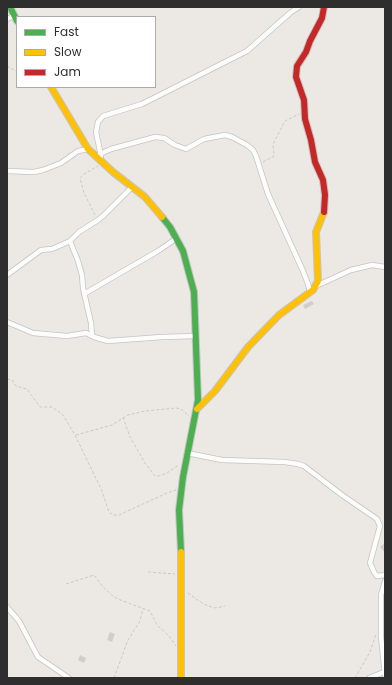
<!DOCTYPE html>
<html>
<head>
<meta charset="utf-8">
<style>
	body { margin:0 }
	#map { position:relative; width:392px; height:685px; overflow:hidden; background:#ece8e4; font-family:Poppins,sans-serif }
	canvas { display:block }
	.frame { position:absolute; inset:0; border:8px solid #2e2e2e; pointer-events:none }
	.legend { position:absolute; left:16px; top:16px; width:140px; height:72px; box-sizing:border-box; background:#fff; border:1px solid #ababab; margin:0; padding:5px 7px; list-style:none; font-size:12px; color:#2e2e2e }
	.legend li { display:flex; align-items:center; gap:8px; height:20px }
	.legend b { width:20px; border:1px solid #ababab }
</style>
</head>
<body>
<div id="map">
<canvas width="392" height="685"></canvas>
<div class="frame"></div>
<ul class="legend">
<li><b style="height:5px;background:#4caf50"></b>Fast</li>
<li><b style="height:5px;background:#ffc107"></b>Slow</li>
<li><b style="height:5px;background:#c62828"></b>Jam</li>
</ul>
</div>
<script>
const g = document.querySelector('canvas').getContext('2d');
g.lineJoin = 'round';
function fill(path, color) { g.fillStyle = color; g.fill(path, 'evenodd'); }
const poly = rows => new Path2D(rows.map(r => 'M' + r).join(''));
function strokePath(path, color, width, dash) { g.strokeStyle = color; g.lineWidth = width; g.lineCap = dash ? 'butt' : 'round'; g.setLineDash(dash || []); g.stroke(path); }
fill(poly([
	[312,301,314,304,305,309,303,305],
	[385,543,385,553,380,547],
	[110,632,115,634,112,642,107,640],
	[80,655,86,658,84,663,78,660]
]), '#d1cecb');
const street = poly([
	[7,19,14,16],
	[100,154,111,149,155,137,164,138,175,145,186,149,204,139,225,135,232,137,247,145,253,150,256,156,268,194,303,271,308,284,310,293],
	[101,156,96,132,98,122,103,116,142,104,247,51,290,13,299,7],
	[7,171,34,172,43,170,61,163,78,151,88,149],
	[70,241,78,261,82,275,83,288,91,323,92,336],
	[7,275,41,250,52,249,70,241,79,232,98,220,104,215,132,187],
	[316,286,351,270,372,265,385,267],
	[84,294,158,251,177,238],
	[7,322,33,333,67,336,86,333,94,337,108,341,162,337,195,336],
	[187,453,222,460,285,462,298,464,304,466,342,495,377,519,380,526,370,563,374,572,377,576,385,575],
	[385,581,381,595,381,637,385,675],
	[7,607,19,621,38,657,69,678],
	[369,678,384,672]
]);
const fast = poly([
	[10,7,17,21],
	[162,217,170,227,183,251,194,292,198,400,183,477,179,510,181,552]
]);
const slow = poly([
	[51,87,88,149,113,172,145,197,162,217],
	[197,409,215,391,248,347,279,315,313,290,318,281,316,232,324,212],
	[181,678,181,552]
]);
const jam = poly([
	[324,7,322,18,310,41,306,52,297,66,296,77,304,100,305,119,311,140,315,162,323,180,325,195,324,212]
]);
strokePath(street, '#c5c4c5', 6);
strokePath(fast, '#c5c4c5', 8);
strokePath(slow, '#c5c4c5', 8);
strokePath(jam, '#c5c4c5', 8);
strokePath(poly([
	[7,66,17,72],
	[263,162,274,156,273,144,285,121,299,114],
	[95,215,84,193,80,178,84,174,98,166],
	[7,379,12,380,16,386,27,389,40,407,52,407,63,415,75,435,102,491,109,512,113,515,119,515,167,493,176,490],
	[123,417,130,437,145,463,155,476,159,476,167,473,179,465],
	[76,435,112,425,128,415,145,411,176,408,181,409,189,416],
	[148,572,175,574],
	[66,584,94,575,103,587,114,597,123,601,150,611,157,625,169,636,176,646],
	[188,593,202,603,208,606,216,608,225,606],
	[114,678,128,640,140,621,143,609],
	[355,678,370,652,376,634]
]), '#c9c9c8', 1, [3, 2]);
strokePath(street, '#fcfcfb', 4.5);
strokePath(fast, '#4caf50', 6);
strokePath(slow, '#ffc107', 6);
strokePath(jam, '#c62828', 6);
</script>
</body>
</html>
